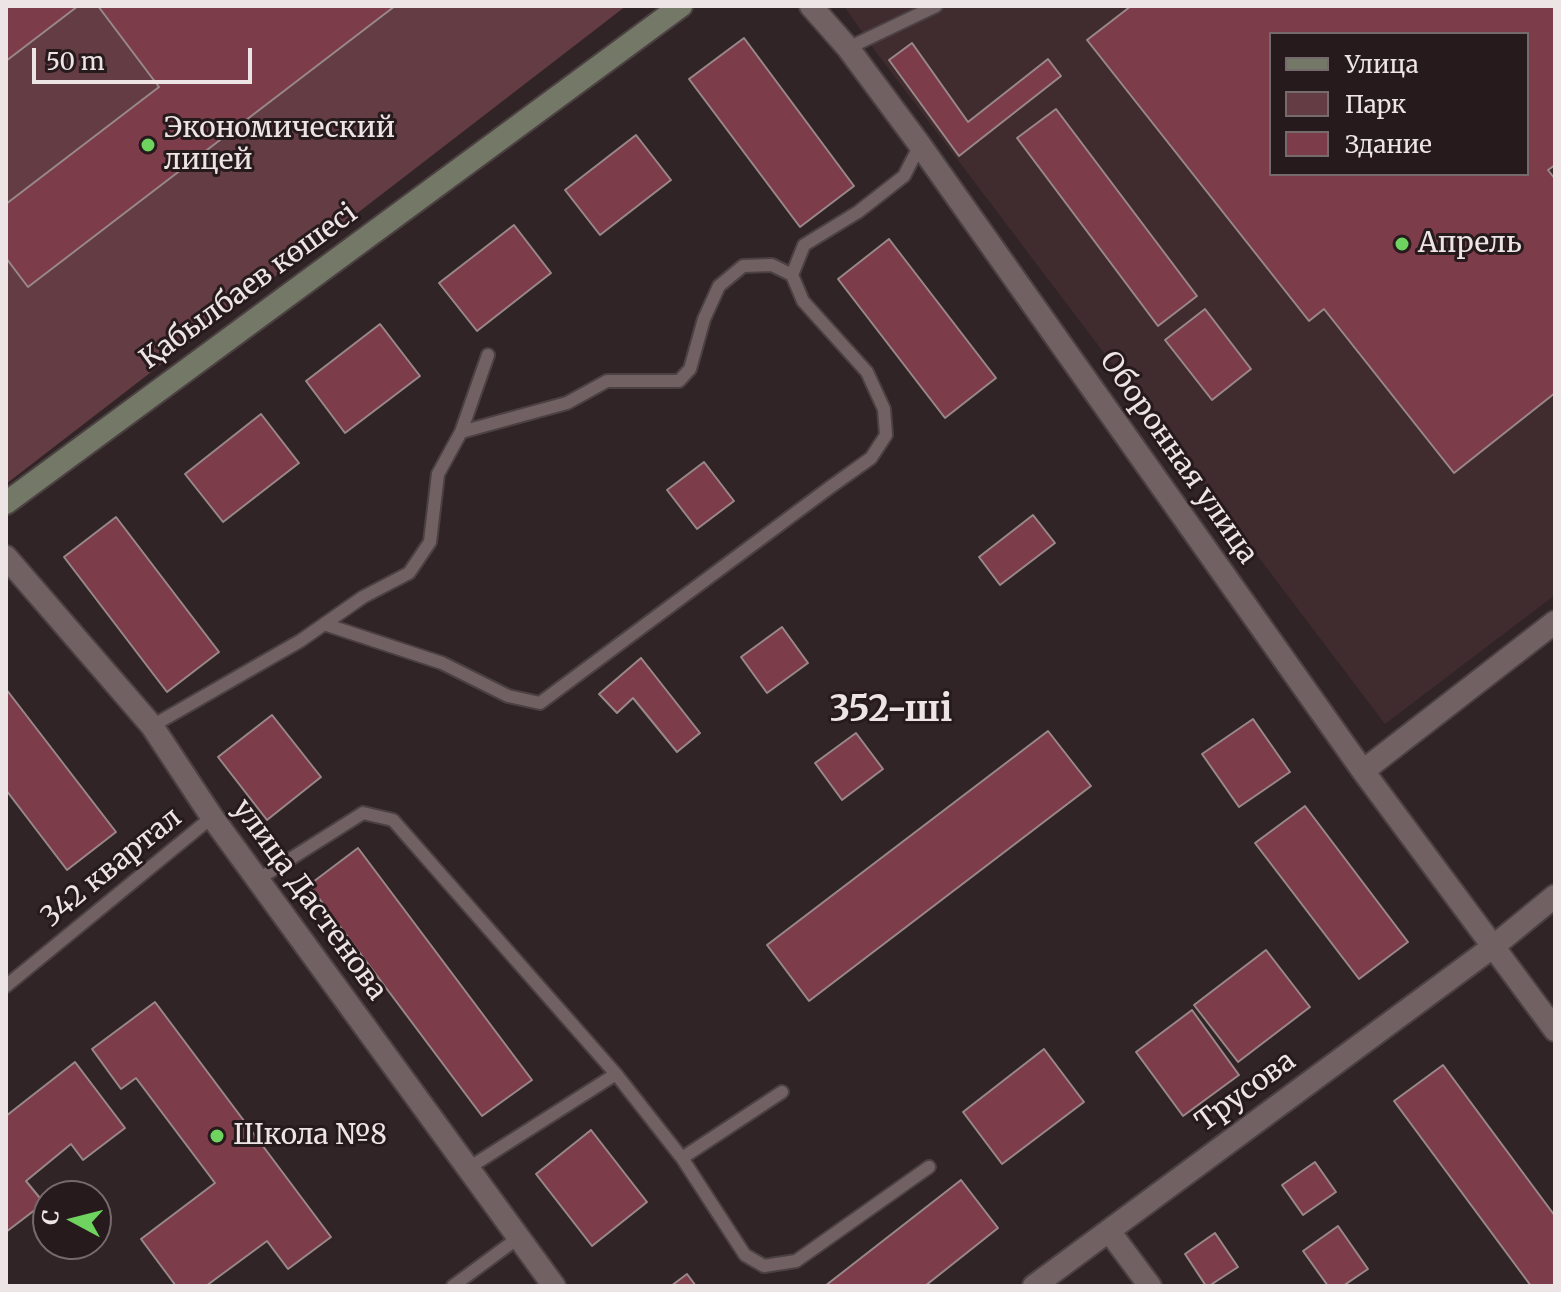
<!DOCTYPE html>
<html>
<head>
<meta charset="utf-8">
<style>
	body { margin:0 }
	#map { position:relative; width:1561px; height:1292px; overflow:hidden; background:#312426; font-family:Merriweather,serif }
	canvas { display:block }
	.frame { position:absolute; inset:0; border:8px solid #ede4e5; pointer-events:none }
	.legend { position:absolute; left:1269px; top:32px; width:260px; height:144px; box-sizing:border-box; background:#271a1c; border:2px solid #766b6c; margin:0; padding:10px 14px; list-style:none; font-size:24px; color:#ede4e5 }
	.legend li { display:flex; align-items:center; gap:16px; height:40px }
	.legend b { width:40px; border:2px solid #766b6c }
	.north { position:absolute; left:32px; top:1180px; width:80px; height:80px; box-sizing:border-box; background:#271a1c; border:2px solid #766b6c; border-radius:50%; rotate:277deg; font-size:22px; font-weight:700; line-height:32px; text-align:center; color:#ede4e5 }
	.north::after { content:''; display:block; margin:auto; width:28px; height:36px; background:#6fd360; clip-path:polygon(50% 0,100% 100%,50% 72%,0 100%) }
	.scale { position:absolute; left:32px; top:48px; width:220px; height:36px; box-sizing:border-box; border:4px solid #ede4e5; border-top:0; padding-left:10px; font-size:24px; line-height:28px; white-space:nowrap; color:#ede4e5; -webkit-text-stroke:6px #271a1c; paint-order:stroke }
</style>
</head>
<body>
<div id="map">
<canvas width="1561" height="1292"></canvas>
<div class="frame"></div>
<ul class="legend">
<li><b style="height:10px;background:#737867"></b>Улица</li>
<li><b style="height:22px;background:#643c43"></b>Парк</li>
<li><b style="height:22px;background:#7d3c49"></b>Здание</li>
</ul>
<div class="north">С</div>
<div class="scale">50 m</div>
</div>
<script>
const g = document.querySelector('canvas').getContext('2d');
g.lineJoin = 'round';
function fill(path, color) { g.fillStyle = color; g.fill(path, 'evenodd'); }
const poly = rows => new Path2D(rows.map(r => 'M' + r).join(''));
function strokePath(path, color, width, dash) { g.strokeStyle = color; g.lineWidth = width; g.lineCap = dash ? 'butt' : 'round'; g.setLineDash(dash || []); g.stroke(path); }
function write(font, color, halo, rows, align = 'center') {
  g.font = font + ' Merriweather,serif'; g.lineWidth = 6; g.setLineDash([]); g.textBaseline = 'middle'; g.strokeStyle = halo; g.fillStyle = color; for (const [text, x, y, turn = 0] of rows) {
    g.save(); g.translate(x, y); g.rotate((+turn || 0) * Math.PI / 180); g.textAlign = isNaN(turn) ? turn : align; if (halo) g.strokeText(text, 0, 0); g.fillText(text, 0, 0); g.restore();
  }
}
fill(poly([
	[844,6,1555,6,1555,595,1385,724,876,52],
	[1271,34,1527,34,1527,174,1271,174]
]), '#402b2f');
fill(poly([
	[6,6,626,6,6,484]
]), '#643c43');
const building = poly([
	[6,6,78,6,6,61,6,6],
	[98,6,395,6,28,287,6,258,6,204,159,87,98,6],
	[1131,6,1555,6,1555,165,1548,170,1555,179,1555,393,1454,473,1324,309,1309,321,1087,40,1131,6],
	[1271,34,1527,34,1527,174,1271,174,1271,34],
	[744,38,854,186,800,227,689,79,744,38],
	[912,43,968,122,1048,59,1061,76,959,156,889,60,912,43],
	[1056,109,1197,296,1158,326,1017,138,1056,109],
	[636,135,671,180,600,235,565,190,636,135],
	[514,225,551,273,477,331,439,283,514,225],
	[889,239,996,378,945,418,838,279,889,239],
	[1205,309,1251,369,1212,400,1165,340,1205,309],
	[380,324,420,376,345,433,306,381,380,324],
	[261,414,299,463,223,522,185,474,261,414],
	[704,462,734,501,697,529,667,490,704,462],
	[1033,515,1055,543,1000,585,979,557,1033,515],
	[116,517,219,652,167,692,64,557,116,517],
	[782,627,808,663,767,693,741,657,782,627],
	[641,658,700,733,677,752,633,698,617,713,599,694,641,658],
	[6,689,116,832,67,870,6,790,6,689],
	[272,715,321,777,267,820,218,757,272,715],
	[1253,719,1290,772,1239,807,1202,754,1253,719],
	[1048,731,1091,786,809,1001,767,945,1048,731],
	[856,733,883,769,842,800,815,763,856,733],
	[1305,806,1408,942,1359,979,1255,843,1305,806],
	[358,848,532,1080,482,1116,309,885,358,848],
	[1266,950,1310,1007,1238,1062,1194,1005,1266,950],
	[155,1002,331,1237,288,1269,267,1241,206,1286,176,1286,141,1239,215,1183,136,1078,121,1089,92,1049,155,1002],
	[1192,1010,1239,1075,1183,1116,1136,1052,1192,1010],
	[1044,1049,1084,1102,1002,1164,963,1112,1044,1049],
	[75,1062,125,1128,83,1160,71,1144,26,1181,44,1203,6,1232,6,1116,75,1062],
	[1443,1065,1555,1216,1555,1286,1531,1286,1394,1101,1443,1065],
	[591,1130,647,1202,592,1246,536,1174,591,1130],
	[1315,1162,1336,1192,1303,1215,1282,1185,1315,1162],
	[961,1180,998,1228,925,1286,825,1286,961,1180],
	[1338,1226,1368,1269,1343,1286,1328,1286,1303,1251,1338,1226],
	[1215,1233,1238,1267,1209,1286,1206,1286,1185,1254,1215,1233],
	[687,1274,696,1286,671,1286,687,1274]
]);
fill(building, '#7d3c49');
strokePath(building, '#99888a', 2);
const service = poly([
	[848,48,936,6],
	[461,432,567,403,607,381,679,381,690,369,704,319,719,286,743,266,772,265,792,275],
	[324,624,442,663,508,696,540,703,829,488,871,458,886,435,884,409,867,372,803,301,792,275,804,245,858,212,904,176,920,145],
	[152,726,300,641,363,597,409,573,430,542,438,474,461,432,488,355],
	[257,880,363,813,393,820,616,1074,682,1158,745,1255,764,1266,796,1261,929,1167],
	[6,986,212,817],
	[682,1158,782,1092],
	[467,1169,616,1074],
	[453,1286,518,1238]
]);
const minor = poly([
	[811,6,848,48,920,145,1363,771,1555,1030],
	[6,557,152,726,212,817,554,1286],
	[1363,771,1555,622],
	[1109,1231,1150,1286],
	[1034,1286,1494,946,1555,896]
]);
const secondary = poly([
	[6,503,681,6]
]);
strokePath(service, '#4c4142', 16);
strokePath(minor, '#4c4142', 26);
strokePath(secondary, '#4c4142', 26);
strokePath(service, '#716163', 12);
strokePath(minor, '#716163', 22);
strokePath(secondary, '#737867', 22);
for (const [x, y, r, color] of [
	[148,145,8,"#6fd360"],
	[1402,244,8,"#6fd360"],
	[217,1136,8,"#6fd360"]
]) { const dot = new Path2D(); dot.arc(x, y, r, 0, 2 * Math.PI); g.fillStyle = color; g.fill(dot); strokePath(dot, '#271a1c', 3); }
write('28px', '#ede4e5', '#271a1c', [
	["Экономический",164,129],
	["лицей",164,161],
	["Апрель",1418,244],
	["Школа №8",233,1136]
], 'left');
write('28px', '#ede4e5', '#271a1c', [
	["Қабылбаев көшесі",249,287,-36],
	["Оборонная улица",1178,458,55],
	["342 квартал",112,868,-39],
	["улица Дастенова",309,900,54],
	["Трусова",1246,1092,-36]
]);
write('bold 36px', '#ede4e5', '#271a1c', [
	["352-ші",891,711]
]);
</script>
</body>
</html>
